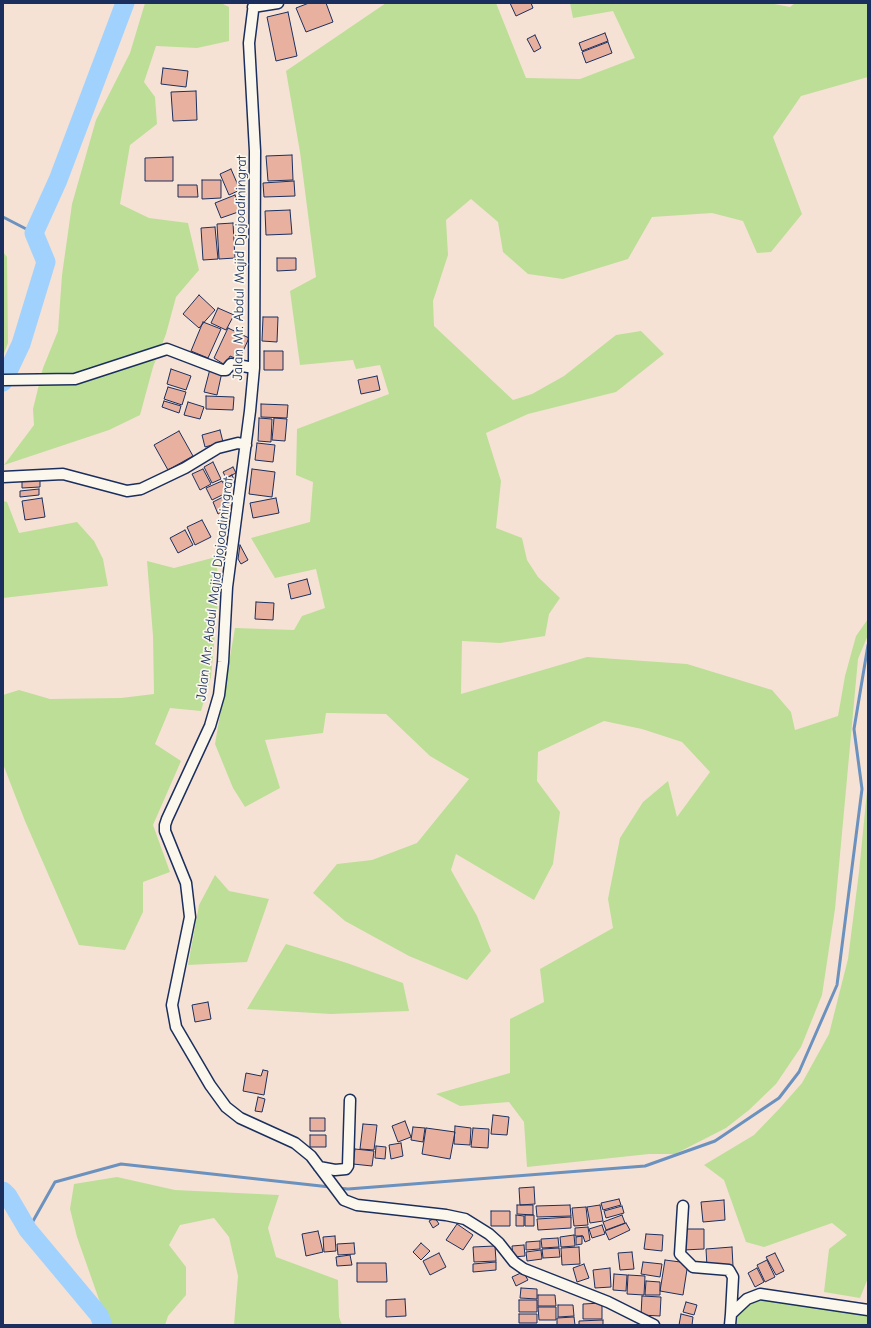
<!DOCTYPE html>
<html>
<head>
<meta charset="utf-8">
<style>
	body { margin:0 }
	#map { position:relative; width:871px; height:1328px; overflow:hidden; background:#f5e2d5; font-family:"Comic Neue",sans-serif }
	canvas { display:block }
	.frame { position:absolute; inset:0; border:4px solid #1b2f5e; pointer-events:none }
</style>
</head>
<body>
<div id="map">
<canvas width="871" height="1328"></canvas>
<div class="frame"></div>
</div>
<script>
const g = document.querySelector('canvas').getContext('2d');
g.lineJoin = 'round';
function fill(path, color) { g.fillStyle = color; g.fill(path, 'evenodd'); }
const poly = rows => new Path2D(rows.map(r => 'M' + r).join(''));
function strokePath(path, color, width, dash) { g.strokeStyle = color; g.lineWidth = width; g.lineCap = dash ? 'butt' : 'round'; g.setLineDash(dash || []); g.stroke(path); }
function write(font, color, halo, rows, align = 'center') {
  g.font = font + ' "Comic Neue",sans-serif'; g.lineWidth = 3.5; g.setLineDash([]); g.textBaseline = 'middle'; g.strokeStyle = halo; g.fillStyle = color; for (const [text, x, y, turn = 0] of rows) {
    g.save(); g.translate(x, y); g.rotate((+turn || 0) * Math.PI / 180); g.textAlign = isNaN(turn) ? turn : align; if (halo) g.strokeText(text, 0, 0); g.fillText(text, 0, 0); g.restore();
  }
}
fill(poly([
	[145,3,221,3,229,7,229,41,197,48,156,46,144,82,155,97,157,124,130,145,120,204,149,218,188,223,199,270,176,297,166,334,153,367,140,415,109,430,4,465,34,425,33,409,43,368,58,331,62,275,72,204,96,120,130,53],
	[386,3,496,3,526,78,580,79,635,58,613,11,573,18,570,3,769,3,790,7,795,3,868,3,868,77,801,96,773,137,802,214,771,252,757,253,743,221,712,213,652,217,628,259,563,279,528,274,503,252,498,222,471,199,446,220,448,255,433,301,434,326,513,400,532,394,564,376,616,335,641,331,664,354,616,392,528,414,486,433,501,481,496,528,522,538,527,560,538,577,560,598,549,614,545,636,500,643,462,641,461,694,587,657,687,664,772,690,791,712,795,730,838,716,845,676,856,636,868,619,868,635,858,659,835,909,822,995,801,1047,776,1084,749,1110,726,1128,675,1154,649,1154,527,1167,524,1122,509,1102,460,1106,436,1094,510,1073,510,1019,544,1002,540,969,613,928,608,899,620,838,643,802,668,781,677,817,710,772,682,742,642,729,604,721,538,752,537,781,560,812,553,864,534,900,456,854,451,870,477,916,491,951,467,980,409,956,345,921,313,893,337,864,372,860,417,843,469,779,430,756,386,714,326,713,323,733,265,740,280,788,245,807,233,788,215,744,235,628,294,630,302,616,325,608,316,569,275,578,251,538,310,522,313,482,296,475,297,429,389,394,380,365,356,369,353,360,300,365,290,291,316,277,300,152,286,71],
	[3,252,7,257,8,343,3,356],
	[3,501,7,502,19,533,77,522,94,541,103,559,108,586,3,598],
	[216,557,219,589,211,677,201,711,170,708,155,744,181,761,153,825,170,872,143,882,143,912,125,950,79,945,25,821,3,764,3,695,19,690,50,699,121,698,154,694,153,636,147,561,174,568],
	[868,781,868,1278,860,1298,824,1292,829,1249,847,1235,832,1223,764,1247,746,1242,724,1180,704,1165,754,1135,779,1109,802,1083,829,1034,848,959,859,872],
	[215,875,229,891,269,899,247,962,188,965,199,905],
	[286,944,347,963,403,983,409,1011,331,1014,247,1009],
	[117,1177,175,1190,279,1195,268,1228,276,1257,338,1280,339,1317,342,1325,234,1325,238,1276,229,1237,214,1218,180,1225,169,1245,186,1267,186,1295,168,1316,165,1325,108,1325,77,1237,70,1209,74,1184],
	[759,1299,868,1316,868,1325,735,1325,736,1313]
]), '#bdde97');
strokePath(poly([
	[3,217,34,233],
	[338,1188,348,1189,645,1166,715,1141,779,1098,799,1072,837,985,862,789,854,729,868,645],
	[28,1230,55,1182,121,1164,330,1187]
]), '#6b91be', 3);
strokePath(poly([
	[3,382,21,344,46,262,34,233,58,180,125,3],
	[3,1191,8,1196,28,1230,99,1315,103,1325]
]), '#a1d2fe', 19);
const building = poly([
	[309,3,326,3,333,22,306,32,296,8,309,3],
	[510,3,531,3,533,8,516,16,510,3],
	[288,12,297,56,276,61,267,17,288,12],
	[605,33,608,41,582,51,579,43,605,33],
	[535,35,541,48,534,52,527,39,535,35],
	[608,42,612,53,586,63,582,52,608,42],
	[163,68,188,71,186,87,161,84,163,68],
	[196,91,197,120,173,121,171,92,196,91],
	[292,155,293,180,268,181,266,156,292,155],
	[173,157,173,181,145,181,145,158,173,157],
	[231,169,240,190,229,195,220,174,231,169],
	[202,180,221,180,221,198,202,199,202,180],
	[294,181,295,196,264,197,263,183,294,181],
	[178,185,197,185,198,197,178,197,178,185],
	[235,195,241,211,221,218,215,203,235,195],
	[290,210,292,234,266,235,265,211,290,210],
	[233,223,235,258,219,259,217,224,233,223],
	[215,227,218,259,203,260,201,228,215,227],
	[277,258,296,258,296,270,277,271,277,258],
	[199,295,215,310,199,328,183,314,199,295],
	[218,308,234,315,226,330,211,323,218,308],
	[263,317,278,317,277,342,262,341,263,317],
	[203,322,221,329,208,358,191,351,203,322],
	[228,328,249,338,239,360,230,356,225,365,214,358,228,328],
	[264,351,283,351,283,370,264,370,264,351],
	[171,369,191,376,186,390,167,384,171,369],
	[210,369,222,372,217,395,204,392,210,369],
	[377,376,380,390,361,394,358,380,377,376],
	[168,387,186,392,182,405,164,399,168,387],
	[206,396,234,397,233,410,206,409,206,396],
	[164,401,181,406,179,413,162,407,164,401],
	[188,402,204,407,200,419,184,415,188,402],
	[261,404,288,405,287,418,261,417,261,404],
	[259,418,272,419,271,442,258,441,259,418],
	[274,418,287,419,285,441,272,440,274,418],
	[220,430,223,442,205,447,202,435,220,430],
	[179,431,193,456,168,470,154,445,179,431],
	[257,443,275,445,273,462,255,460,257,443],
	[213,462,221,479,212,483,204,467,213,462],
	[233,467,236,473,226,478,223,472,233,467],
	[203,469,211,484,200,490,192,474,203,469],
	[252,469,275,472,272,497,249,494,252,469],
	[232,475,235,482,227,486,223,480,232,475],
	[40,478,40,487,22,488,22,479,40,478],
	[222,481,228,492,212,500,206,488,222,481],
	[39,489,39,495,20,497,20,491,39,489],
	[229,494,235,506,218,514,213,502,229,494],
	[42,498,45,517,25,520,22,501,42,498],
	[276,498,279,513,253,518,250,503,276,498],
	[202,520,211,537,195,545,187,527,202,520],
	[185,530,193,545,178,553,170,538,185,530],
	[240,545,248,560,241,564,238,559,240,545],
	[307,579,311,594,291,599,288,584,307,579],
	[256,602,274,603,273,620,255,619,256,602],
	[208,1002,211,1019,195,1022,192,1005,208,1002],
	[263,1070,268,1071,264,1095,243,1091,246,1073,261,1076,263,1070],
	[258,1097,265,1099,262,1112,255,1111,258,1097],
	[493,1115,509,1117,507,1135,491,1134,493,1115],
	[310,1118,325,1118,325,1131,310,1131,310,1118],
	[405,1121,411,1137,398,1142,392,1126,405,1121],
	[363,1124,377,1125,374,1150,360,1149,363,1124],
	[455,1126,471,1128,470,1145,454,1144,455,1126],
	[413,1127,425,1128,423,1142,411,1140,413,1127],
	[426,1128,455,1132,450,1159,422,1154,426,1128],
	[473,1128,489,1129,488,1148,471,1147,473,1128],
	[310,1135,326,1135,326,1147,310,1147,310,1135],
	[401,1143,403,1156,391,1159,389,1145,401,1143],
	[376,1146,386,1147,385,1159,375,1158,376,1146],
	[355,1149,374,1151,372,1166,353,1164,355,1149],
	[534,1187,535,1204,520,1205,519,1188,534,1187],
	[619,1199,621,1205,603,1210,601,1203,619,1199],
	[724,1200,725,1220,703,1222,701,1202,724,1200],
	[517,1205,533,1205,533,1215,517,1214,517,1205],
	[570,1205,571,1216,537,1217,536,1206,570,1205],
	[600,1205,603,1221,590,1223,587,1207,600,1205],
	[622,1206,624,1213,606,1218,604,1211,622,1206],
	[586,1207,588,1225,574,1226,572,1208,586,1207],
	[491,1211,510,1211,510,1226,491,1226,491,1211],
	[516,1215,524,1216,524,1226,516,1226,516,1215],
	[525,1215,534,1215,534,1226,525,1226,525,1215],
	[622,1215,625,1223,606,1230,603,1222,622,1215],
	[571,1217,571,1228,538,1230,537,1219,571,1217],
	[435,1218,439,1224,433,1228,429,1221,435,1218],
	[626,1223,630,1230,609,1240,605,1231,626,1223],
	[457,1224,473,1235,463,1250,446,1240,457,1224],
	[602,1225,605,1234,592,1238,589,1229,602,1225],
	[588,1227,590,1240,585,1242,583,1236,575,1236,575,1228,588,1227],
	[682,1229,704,1229,704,1249,683,1250,682,1229],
	[318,1231,323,1252,306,1256,302,1234,318,1231],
	[646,1234,663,1235,662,1251,644,1249,646,1234],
	[574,1235,575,1246,561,1247,560,1237,574,1235],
	[335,1236,336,1251,324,1252,323,1237,335,1236],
	[582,1236,582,1244,576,1245,576,1237,582,1236],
	[558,1238,559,1247,542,1248,541,1239,558,1238],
	[540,1241,540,1249,526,1250,526,1242,540,1241],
	[354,1243,355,1254,338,1255,337,1244,354,1243],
	[421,1243,430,1251,421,1260,413,1252,421,1243],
	[524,1245,525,1256,513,1257,512,1246,524,1245],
	[495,1246,496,1261,474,1262,473,1247,495,1246],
	[579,1247,580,1264,562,1265,561,1248,579,1247],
	[732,1247,733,1266,707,1267,706,1249,732,1247],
	[559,1248,560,1257,543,1258,542,1249,559,1248],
	[541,1250,542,1259,527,1261,526,1252,541,1250],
	[632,1252,634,1269,620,1270,618,1253,632,1252],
	[439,1253,446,1267,430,1275,423,1261,439,1253],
	[775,1253,784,1271,776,1275,766,1257,775,1253],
	[350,1255,352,1265,337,1266,336,1257,350,1255],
	[665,1260,688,1263,683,1295,660,1291,665,1260],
	[767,1260,775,1277,765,1282,757,1265,767,1260],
	[496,1262,496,1270,473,1272,473,1264,496,1262],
	[643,1262,662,1264,660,1277,641,1274,643,1262],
	[357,1263,386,1263,387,1282,357,1282,357,1263],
	[584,1264,589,1278,577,1282,573,1268,584,1264],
	[610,1268,611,1287,595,1288,593,1270,610,1268],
	[757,1268,764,1282,755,1287,748,1273,757,1268],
	[523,1272,528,1280,516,1286,512,1277,523,1272],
	[614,1274,627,1275,626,1291,613,1290,614,1274],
	[628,1275,645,1276,644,1295,627,1294,628,1275],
	[646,1281,660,1282,660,1295,645,1295,646,1281],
	[521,1288,537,1289,537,1299,520,1298,521,1288],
	[538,1295,555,1295,556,1306,538,1306,538,1295],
	[642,1296,661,1297,660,1316,641,1315,642,1296],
	[405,1299,406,1316,386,1317,386,1300,405,1299],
	[519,1300,537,1300,537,1312,519,1312,519,1300],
	[686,1302,697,1305,694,1315,683,1312,686,1302],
	[602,1303,602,1319,583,1319,583,1304,602,1303],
	[558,1305,573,1305,574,1316,558,1317,558,1305],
	[538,1307,556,1307,556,1320,539,1320,538,1307],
	[519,1314,537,1314,537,1323,519,1323,519,1314],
	[681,1314,693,1317,692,1325,679,1325,681,1314],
	[574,1317,575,1325,557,1325,557,1318,574,1317],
	[603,1320,603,1325,579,1325,579,1321,603,1320]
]);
fill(building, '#e8b09f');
strokePath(building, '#1b2f5e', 1);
const minor = poly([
	[254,3,249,43,255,151,254,368,250,411,227,587,223,662,219,695,210,726,167,819,165,825,165,831,186,883,190,917,172,1005,176,1027,210,1085,226,1107,240,1118,295,1143,311,1156,344,1200,357,1205,446,1215,465,1219,489,1234,499,1243,514,1262,524,1269,608,1302,654,1325],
	[253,7,278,3],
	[3,380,75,379,167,349,222,370,226,370,231,364,254,368],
	[3,477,63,474,127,491,141,489,185,468,218,448,238,443,246,445],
	[319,1167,335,1170,346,1169,348,1166,350,1100],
	[683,1206,680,1254,693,1267,729,1270,733,1277,731,1314],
	[730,1325,731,1314,747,1299,760,1294,868,1310]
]);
strokePath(minor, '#1b2f5e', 13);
strokePath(minor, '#fbf7ec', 10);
write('14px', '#1b2f5e', '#fbf7ec', [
	["Jalan Mr. Abdul Majid Djojoadiningrat",240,268,-89],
	["Jalan Mr. Abdul Majid Djojoadiningrat",215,589,-83]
]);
</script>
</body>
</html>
